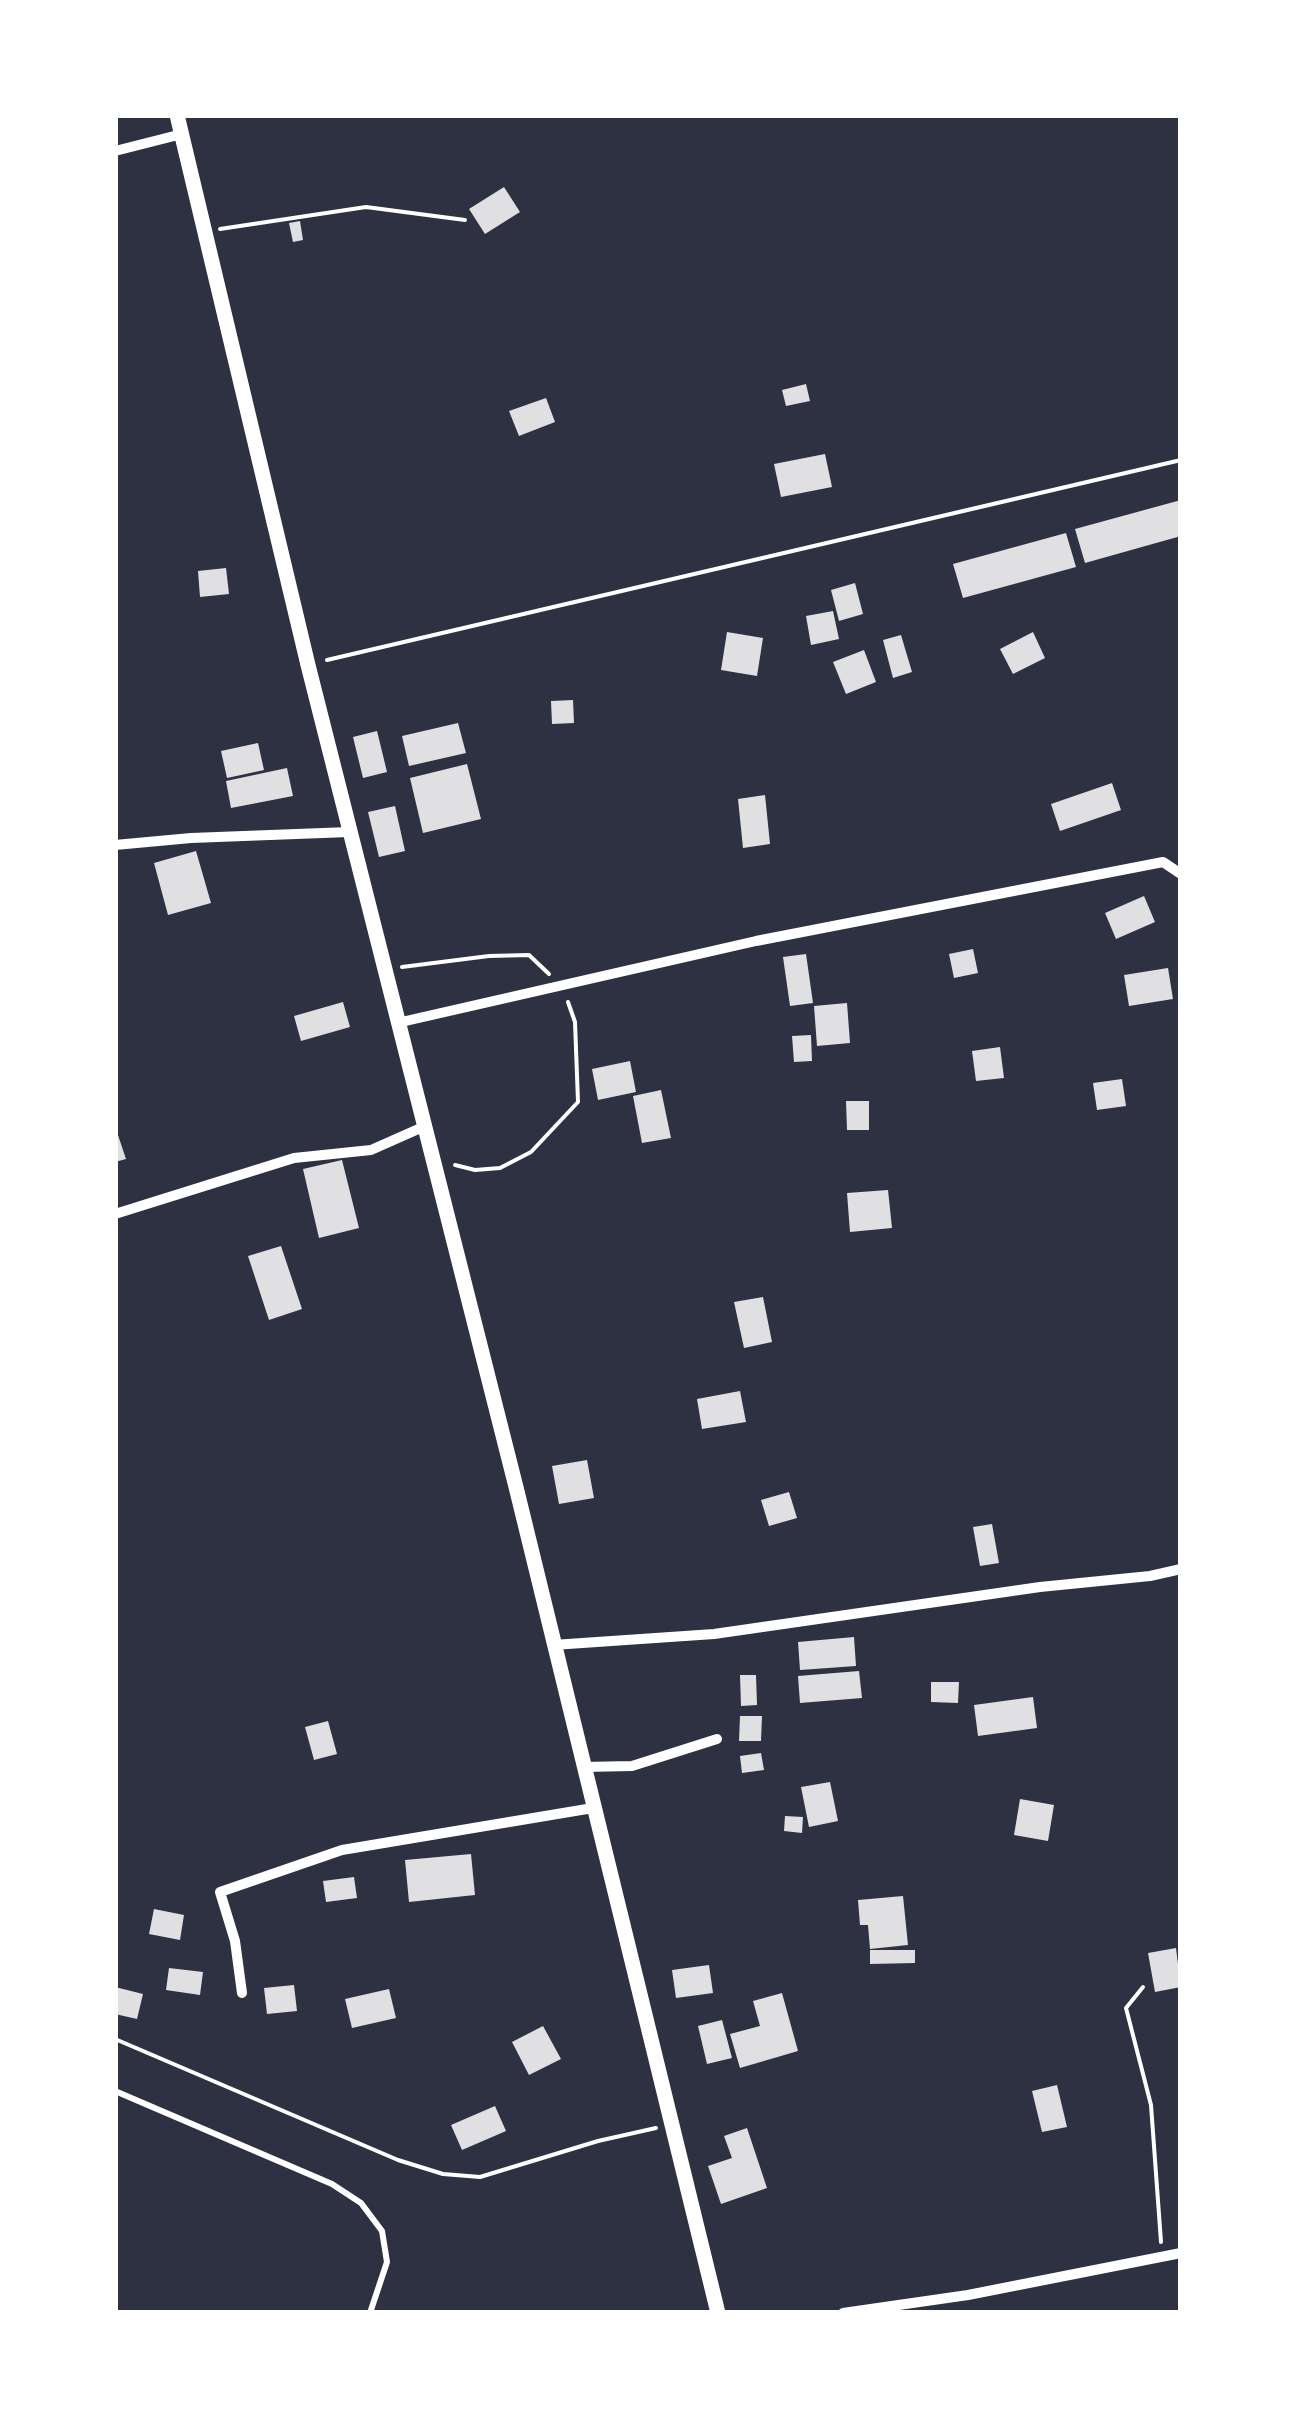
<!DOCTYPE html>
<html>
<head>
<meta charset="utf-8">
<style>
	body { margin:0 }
	#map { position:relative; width:1296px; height:2428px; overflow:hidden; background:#2d3142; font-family:Overpass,sans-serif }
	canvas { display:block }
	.frame { position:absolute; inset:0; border:118px solid #fff; pointer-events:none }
</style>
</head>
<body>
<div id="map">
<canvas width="1296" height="2428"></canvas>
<div class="frame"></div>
</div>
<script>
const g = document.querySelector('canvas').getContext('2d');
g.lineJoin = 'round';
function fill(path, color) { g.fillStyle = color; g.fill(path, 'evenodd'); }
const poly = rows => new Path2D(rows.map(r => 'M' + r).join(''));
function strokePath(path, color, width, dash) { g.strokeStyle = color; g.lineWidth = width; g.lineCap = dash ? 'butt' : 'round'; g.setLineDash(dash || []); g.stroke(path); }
fill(poly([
	[504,187,520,212,485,234,469,209],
	[300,221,303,240,293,242,289,223],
	[806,384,810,401,786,406,782,390],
	[546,398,555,422,519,436,509,411],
	[825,454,832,487,781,497,774,464],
	[1181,500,1181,536,1085,563,1075,529],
	[1066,533,1076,567,963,598,953,564],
	[226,568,229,594,200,597,198,571],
	[855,583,863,614,839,621,831,590],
	[833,611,839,639,811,645,806,616],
	[727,632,763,638,757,676,721,670],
	[1033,632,1045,658,1013,674,1000,649],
	[901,635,912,672,893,678,883,640],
	[864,650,876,682,846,694,833,662],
	[573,700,574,723,552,724,551,701],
	[458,723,466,753,409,766,402,736],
	[377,731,387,772,363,778,353,737],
	[258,743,264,770,227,778,221,751],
	[467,764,481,819,423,833,410,778],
	[287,768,293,796,231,808,226,781],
	[1112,783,1121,810,1060,831,1051,804],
	[765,795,770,844,743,848,738,799],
	[395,806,405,851,379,857,368,812],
	[196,851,211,903,168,915,154,863],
	[1144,896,1155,922,1116,939,1105,913],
	[973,949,978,973,954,978,949,954],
	[806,954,813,1003,790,1006,783,957],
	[1168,968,1173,999,1129,1006,1124,975],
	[343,1002,350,1027,301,1041,294,1016],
	[847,1003,850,1043,817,1046,814,1006],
	[811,1035,812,1061,794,1062,792,1036],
	[1000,1047,1004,1078,976,1081,972,1051],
	[630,1061,636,1092,598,1100,592,1069],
	[1122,1079,1126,1106,1097,1110,1093,1083],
	[661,1090,671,1138,642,1143,633,1096],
	[846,1101,869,1101,869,1130,847,1130],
	[115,1126,126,1159,115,1162],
	[342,1160,359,1228,319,1238,303,1169],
	[888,1190,892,1228,850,1232,847,1193],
	[281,1246,302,1309,269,1320,248,1256],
	[763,1297,772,1342,744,1348,734,1302],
	[740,1391,746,1422,702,1429,697,1399],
	[587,1460,594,1498,559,1504,552,1466],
	[789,1492,797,1518,769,1526,761,1500],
	[992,1524,999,1563,980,1566,973,1527],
	[854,1637,856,1666,800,1670,798,1642],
	[859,1671,862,1698,800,1703,798,1676],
	[740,1675,756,1675,757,1705,741,1706],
	[931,1682,959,1682,958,1703,931,1702],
	[1033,1697,1037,1728,978,1736,974,1705],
	[740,1716,762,1716,761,1741,739,1741],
	[328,1721,337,1754,314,1760,305,1727],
	[761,1753,764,1770,742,1773,740,1756],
	[830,1782,838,1821,809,1827,801,1787],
	[1020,1799,1054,1805,1048,1841,1014,1835],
	[785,1816,803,1817,802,1833,784,1831],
	[471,1854,475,1895,409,1902,405,1860],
	[354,1877,357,1898,326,1902,323,1881],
	[903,1896,908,1945,870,1949,868,1925,860,1925,858,1900],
	[154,1909,184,1915,180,1940,149,1934],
	[1176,1948,1181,1987,1155,1992,1148,1953],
	[870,1950,915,1950,915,1963,870,1964],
	[709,1965,713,1993,676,1998,672,1970],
	[169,1968,203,1972,200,1995,166,1990],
	[294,1985,297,2011,267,2014,264,1988],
	[115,1987,143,1994,137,2019,115,2014],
	[389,1989,396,2018,352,2028,345,1999],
	[782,1993,798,2051,740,2068,730,2034,760,2026,753,2001],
	[722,2020,732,2058,707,2064,698,2026],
	[543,2026,561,2059,529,2075,512,2042],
	[1057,2085,1067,2127,1042,2132,1032,2091],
	[495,2106,506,2131,462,2150,451,2125],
	[747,2128,767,2188,721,2204,708,2166,732,2158,724,2136]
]), '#e0e0e3');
strokePath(poly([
	[220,229,366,207,465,220],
	[327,660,1181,460],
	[402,967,489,956,529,955,549,974],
	[455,1165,475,1170,500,1168,531,1152,578,1102,575,1022,568,1002],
	[1143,1987,1126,2008,1151,2105,1161,2242],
	[115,2039,398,2160,443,2174,480,2177,598,2141,656,2128]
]), '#fff', 4);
strokePath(poly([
	[115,2091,332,2184,361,2203,382,2231,387,2262,370,2313]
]), '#fff', 6);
strokePath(poly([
	[115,151,182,134],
	[115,845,191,838,349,832],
	[397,1023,756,941,1163,862,1181,874],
	[115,1214,294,1158,371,1150,423,1127],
	[553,1645,714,1634,1040,1587,1150,1576,1181,1569],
	[583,1767,632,1766,717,1739],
	[242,1993,235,1941,220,1892,342,1850,593,1808],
	[843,2313,968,2295,1181,2253]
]), '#fff', 10);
strokePath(poly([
	[177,115,308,665,516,1487,718,2313]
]), '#fff', 15);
</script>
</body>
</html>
